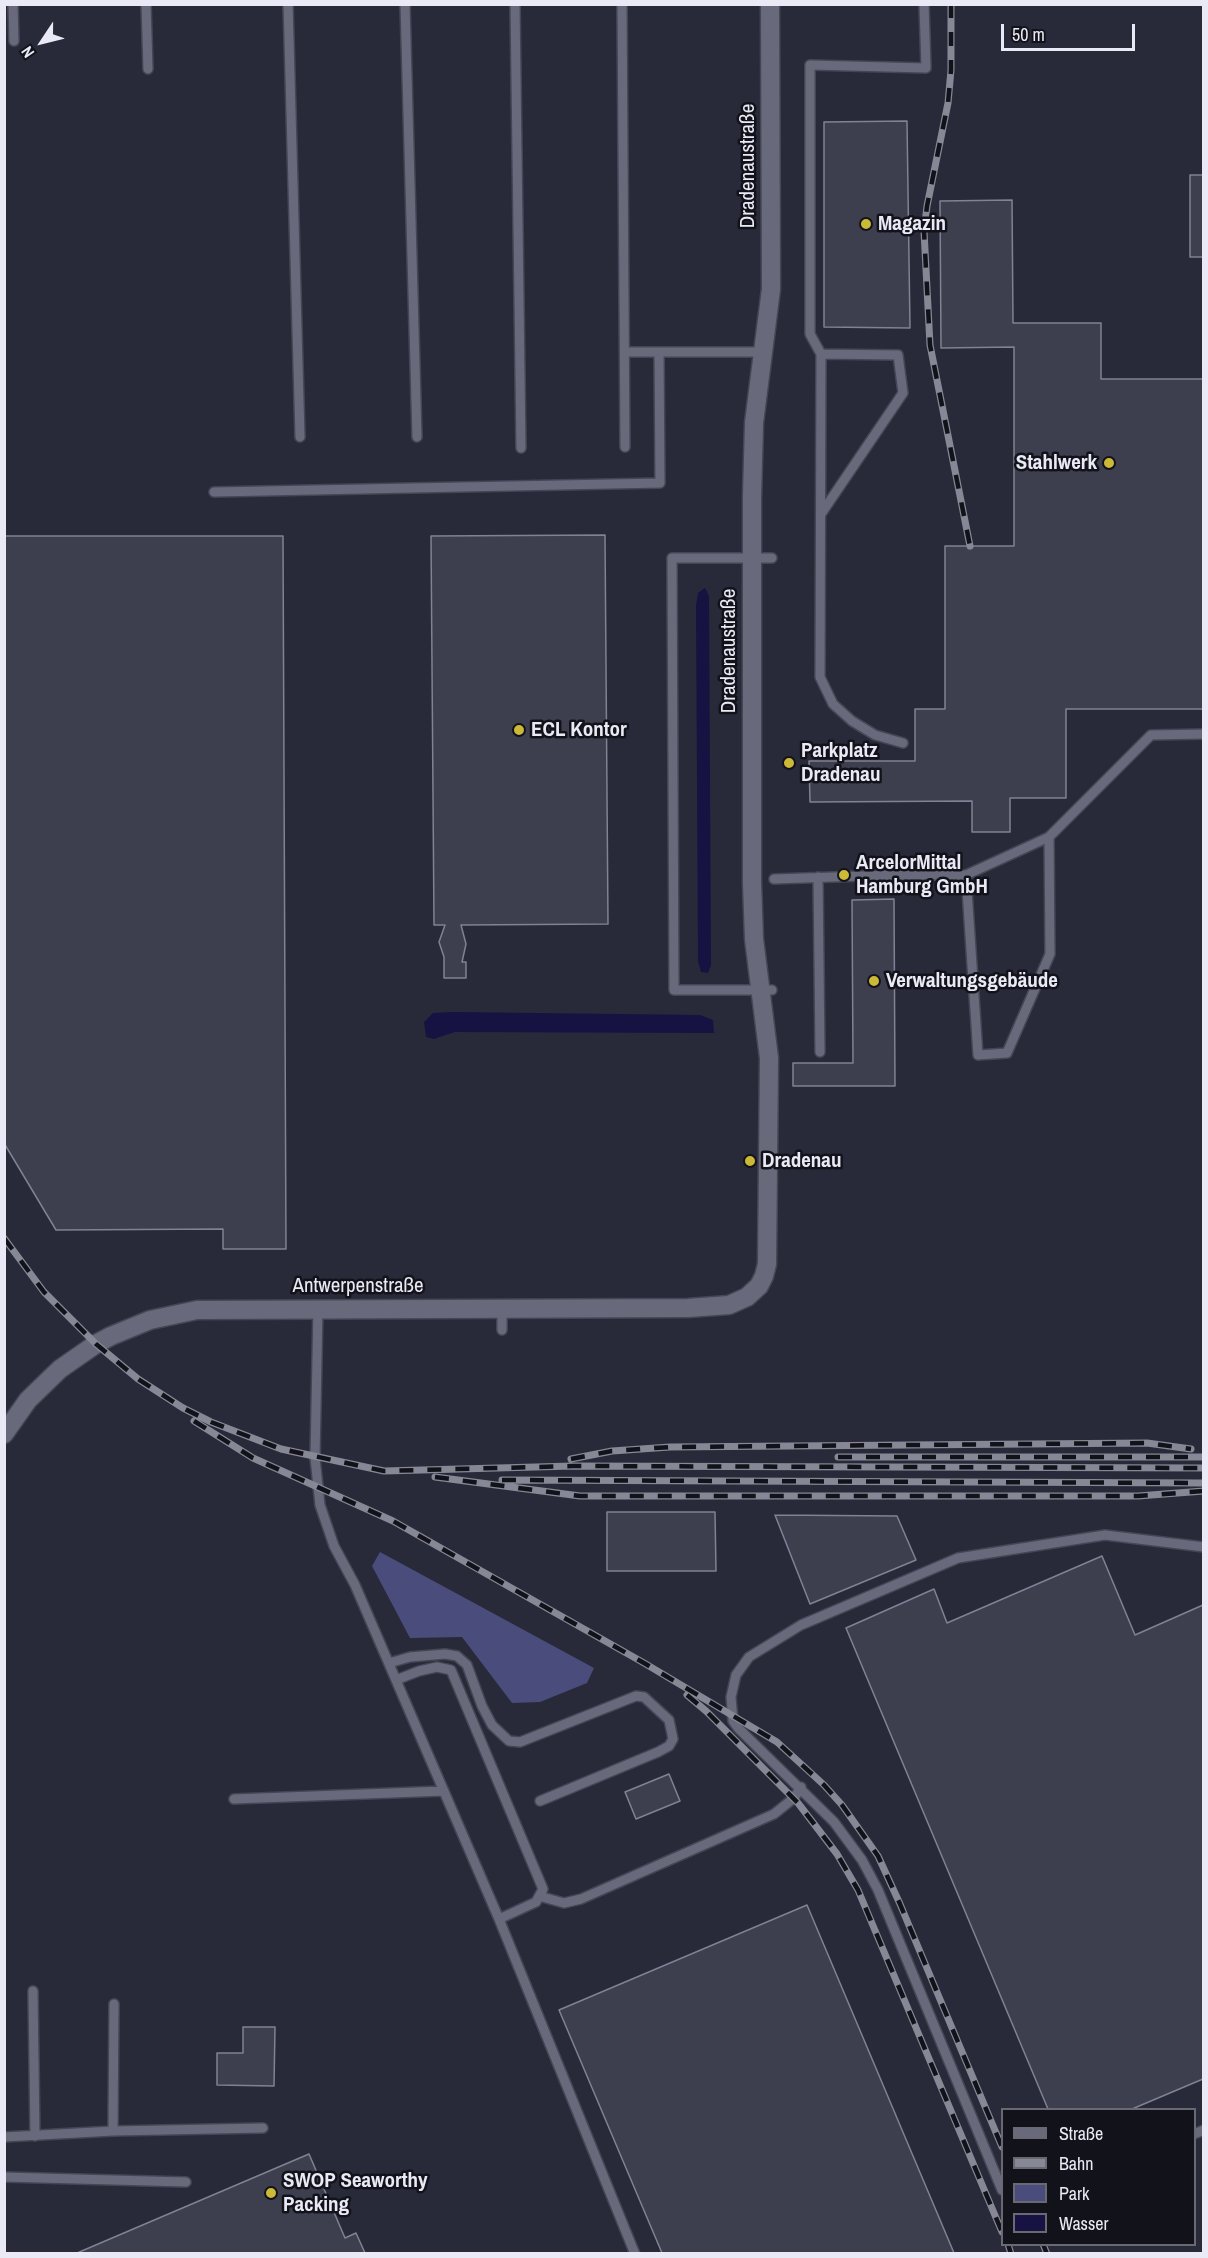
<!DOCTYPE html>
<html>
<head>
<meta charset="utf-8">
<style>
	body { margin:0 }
	#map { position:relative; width:1208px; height:2258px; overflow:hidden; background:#282a39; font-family:"Archivo Narrow",sans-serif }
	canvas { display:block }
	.frame { position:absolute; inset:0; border:6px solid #e9eaf5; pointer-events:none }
	.legend { position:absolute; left:1001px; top:2108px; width:195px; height:138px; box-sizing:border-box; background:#12131a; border:2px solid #686972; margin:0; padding:8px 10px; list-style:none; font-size:18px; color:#e9eaf5 }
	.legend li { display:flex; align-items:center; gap:12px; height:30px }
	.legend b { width:30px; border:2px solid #686972 }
	.north { position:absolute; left:12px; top:12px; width:60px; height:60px; -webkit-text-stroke:4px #12131a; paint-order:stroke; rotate:235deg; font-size:16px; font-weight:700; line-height:24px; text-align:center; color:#e9eaf5 }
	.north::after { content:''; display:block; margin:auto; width:21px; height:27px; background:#e9eaf5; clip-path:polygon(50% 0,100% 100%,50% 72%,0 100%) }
	.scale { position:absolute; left:1001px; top:24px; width:134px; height:27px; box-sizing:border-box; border:3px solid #e9eaf5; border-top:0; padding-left:8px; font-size:18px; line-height:21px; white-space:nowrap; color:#e9eaf5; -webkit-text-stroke:4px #12131a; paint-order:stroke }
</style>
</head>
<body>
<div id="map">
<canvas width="1208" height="2258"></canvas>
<div class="frame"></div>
<ul class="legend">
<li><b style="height:8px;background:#686a7c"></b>Straße</li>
<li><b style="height:8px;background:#868895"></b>Bahn</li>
<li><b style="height:16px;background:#4a4d7b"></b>Park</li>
<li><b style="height:16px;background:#161241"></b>Wasser</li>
</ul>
<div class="north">N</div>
<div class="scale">50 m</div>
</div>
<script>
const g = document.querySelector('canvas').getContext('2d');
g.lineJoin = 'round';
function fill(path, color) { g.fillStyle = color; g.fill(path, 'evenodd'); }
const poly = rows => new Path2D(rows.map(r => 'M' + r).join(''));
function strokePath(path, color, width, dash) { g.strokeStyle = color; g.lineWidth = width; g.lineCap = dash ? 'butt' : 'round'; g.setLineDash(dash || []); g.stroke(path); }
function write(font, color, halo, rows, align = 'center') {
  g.font = font + ' "Archivo Narrow",sans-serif'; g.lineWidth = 5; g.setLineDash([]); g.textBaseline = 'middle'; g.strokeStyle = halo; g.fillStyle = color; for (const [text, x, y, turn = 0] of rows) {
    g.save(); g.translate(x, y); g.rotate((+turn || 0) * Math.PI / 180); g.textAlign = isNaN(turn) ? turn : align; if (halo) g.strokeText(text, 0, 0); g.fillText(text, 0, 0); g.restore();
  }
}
fill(poly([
	[380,1552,594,1668,587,1683,540,1702,512,1703,462,1637,410,1638,372,1566]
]), '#4a4d7b');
fill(poly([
	[705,588,709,596,711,965,708,973,701,972,698,961,696,605,698,593],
	[453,1012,700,1015,713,1020,714,1033,455,1032,434,1039,426,1037,424,1022,433,1013]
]), '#161241');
const building = poly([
	[907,121,910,328,824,327,824,122,907,121],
	[1190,175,1203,175,1203,257,1190,257,1190,175],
	[1012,200,1013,323,1101,323,1101,379,1203,379,1203,709,1066,709,1066,798,1010,798,1010,832,972,832,972,801,810,802,809,761,915,761,915,709,945,709,945,546,1014,546,1014,347,941,348,940,201,1012,200],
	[605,535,608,924,461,925,466,944,462,962,466,962,466,978,444,978,444,957,439,942,445,925,434,925,431,536,605,535],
	[4,536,283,536,286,1249,223,1249,223,1229,56,1230,4,1143,4,536],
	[894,899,895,1086,793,1086,793,1063,853,1063,852,900,894,899],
	[607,1512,715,1512,716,1571,607,1571,607,1512],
	[775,1515,897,1516,916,1560,810,1604,775,1515],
	[1102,1556,1135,1635,1203,1605,1203,2079,1132,2109,1048,2109,846,1628,934,1589,947,1623,1102,1556],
	[669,1774,680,1801,636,1819,625,1792,669,1774],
	[807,1905,954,2253,662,2253,559,2010,807,1905],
	[243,2027,275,2027,274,2086,217,2085,217,2053,243,2053,243,2027],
	[309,2154,345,2238,356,2233,365,2253,77,2253,309,2154]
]);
fill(building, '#3d3f4f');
strokePath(building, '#808295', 1.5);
const lane = poly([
	[13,4,14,41],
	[146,4,148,69],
	[288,4,300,437],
	[405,4,417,437],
	[515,4,521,448],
	[622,4,625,447],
	[625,352,766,352],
	[214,492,660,483,659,352],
	[821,514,903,393,898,355,821,354],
	[903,743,875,735,852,721,833,704,820,677,821,354,810,334,810,65,926,68,924,4],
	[966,875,978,1055,1007,1053,1050,954,1049,837],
	[818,877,820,1052],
	[774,879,893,875,966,875,1049,837,1151,735,1204,734],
	[772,990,674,990,672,558,772,558],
	[318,1308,315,1458,320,1505,334,1546,355,1585,499,1919,635,2254],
	[502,1308,502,1330],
	[389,1663,410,1657,445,1654,457,1656,467,1665,482,1706,492,1725,509,1741,520,1742,636,1696,644,1697,669,1720,673,1739,669,1746,658,1752,540,1801],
	[396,1680,419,1671,437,1667,451,1670,543,1889,536,1902,499,1919],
	[234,1799,444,1791],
	[539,1896,564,1903,581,1899,774,1814,794,1798,801,1787],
	[33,1991,35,2136],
	[113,2131,114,2004],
	[1194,2134,1204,2130],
	[4,2137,113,2131,263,2128],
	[4,2177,186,2182],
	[1002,2190,878,1890,862,1860,834,1822,738,1728,733,1721,731,1697,736,1675,749,1657,801,1625,958,1558,1105,1535,1204,1547]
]);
const street = poly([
	[4,1434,28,1400,60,1369,96,1344,111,1336,150,1320,197,1310,688,1308,729,1305,747,1297,759,1286,764,1276,767,1264,769,1058,754,939,752,883,752,497,754,423,771,289,770,4]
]);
strokePath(lane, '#454653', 12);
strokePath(street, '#454653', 21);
strokePath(lane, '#686a7c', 9);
strokePath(street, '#686a7c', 18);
const rail = poly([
	[951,4,951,70,948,103,927,206,924,231,930,345,970,546],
	[4,1238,44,1292,96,1344,138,1379,183,1408,211,1422,281,1449,384,1471,573,1466,1204,1468],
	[194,1421,253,1458,393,1521,644,1663,777,1742,824,1785,842,1805,878,1856,900,1904,1002,2147],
	[838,1457,1204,1457],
	[571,1459,612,1451,670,1447,1147,1443,1191,1449],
	[435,1477,580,1496,1138,1496,1204,1491],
	[502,1480,1204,1483],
	[687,1695,706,1711,798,1803,837,1854,858,1890,1002,2232],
	[1008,2244,1011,2254],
	[1043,2244,1047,2254]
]);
strokePath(rail, '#868895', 7);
strokePath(rail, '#12131a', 4.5, [14]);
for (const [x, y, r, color] of [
	[866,224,6,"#cdb938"],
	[1109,463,6,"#cdb938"],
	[519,730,6,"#cdb938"],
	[789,763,6,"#cdb938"],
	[844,875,6,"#cdb938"],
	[874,981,6,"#cdb938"],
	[750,1161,6,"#cdb938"],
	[271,2193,6,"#cdb938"]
]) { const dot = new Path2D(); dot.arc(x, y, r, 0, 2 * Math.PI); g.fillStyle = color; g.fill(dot); strokePath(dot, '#12131a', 2); }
write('21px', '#e9eaf5', '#12131a', [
	["Dradenaustraße",748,166,-90],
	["Dradenaustraße",729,651,-90],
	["Antwerpenstraße",358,1286]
]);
write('bold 21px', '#e9eaf5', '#12131a', [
	["Magazin",878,224],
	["Stahlwerk",1097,463,"right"],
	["ECL Kontor",531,730],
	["Parkplatz",801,751],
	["Dradenau",801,775],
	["ArcelorMittal",856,863],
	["Hamburg GmbH",856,887],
	["Verwaltungsgebäude",886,981],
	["Dradenau",762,1161],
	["SWOP Seaworthy",283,2181],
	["Packing",283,2205]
], 'left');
</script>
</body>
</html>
